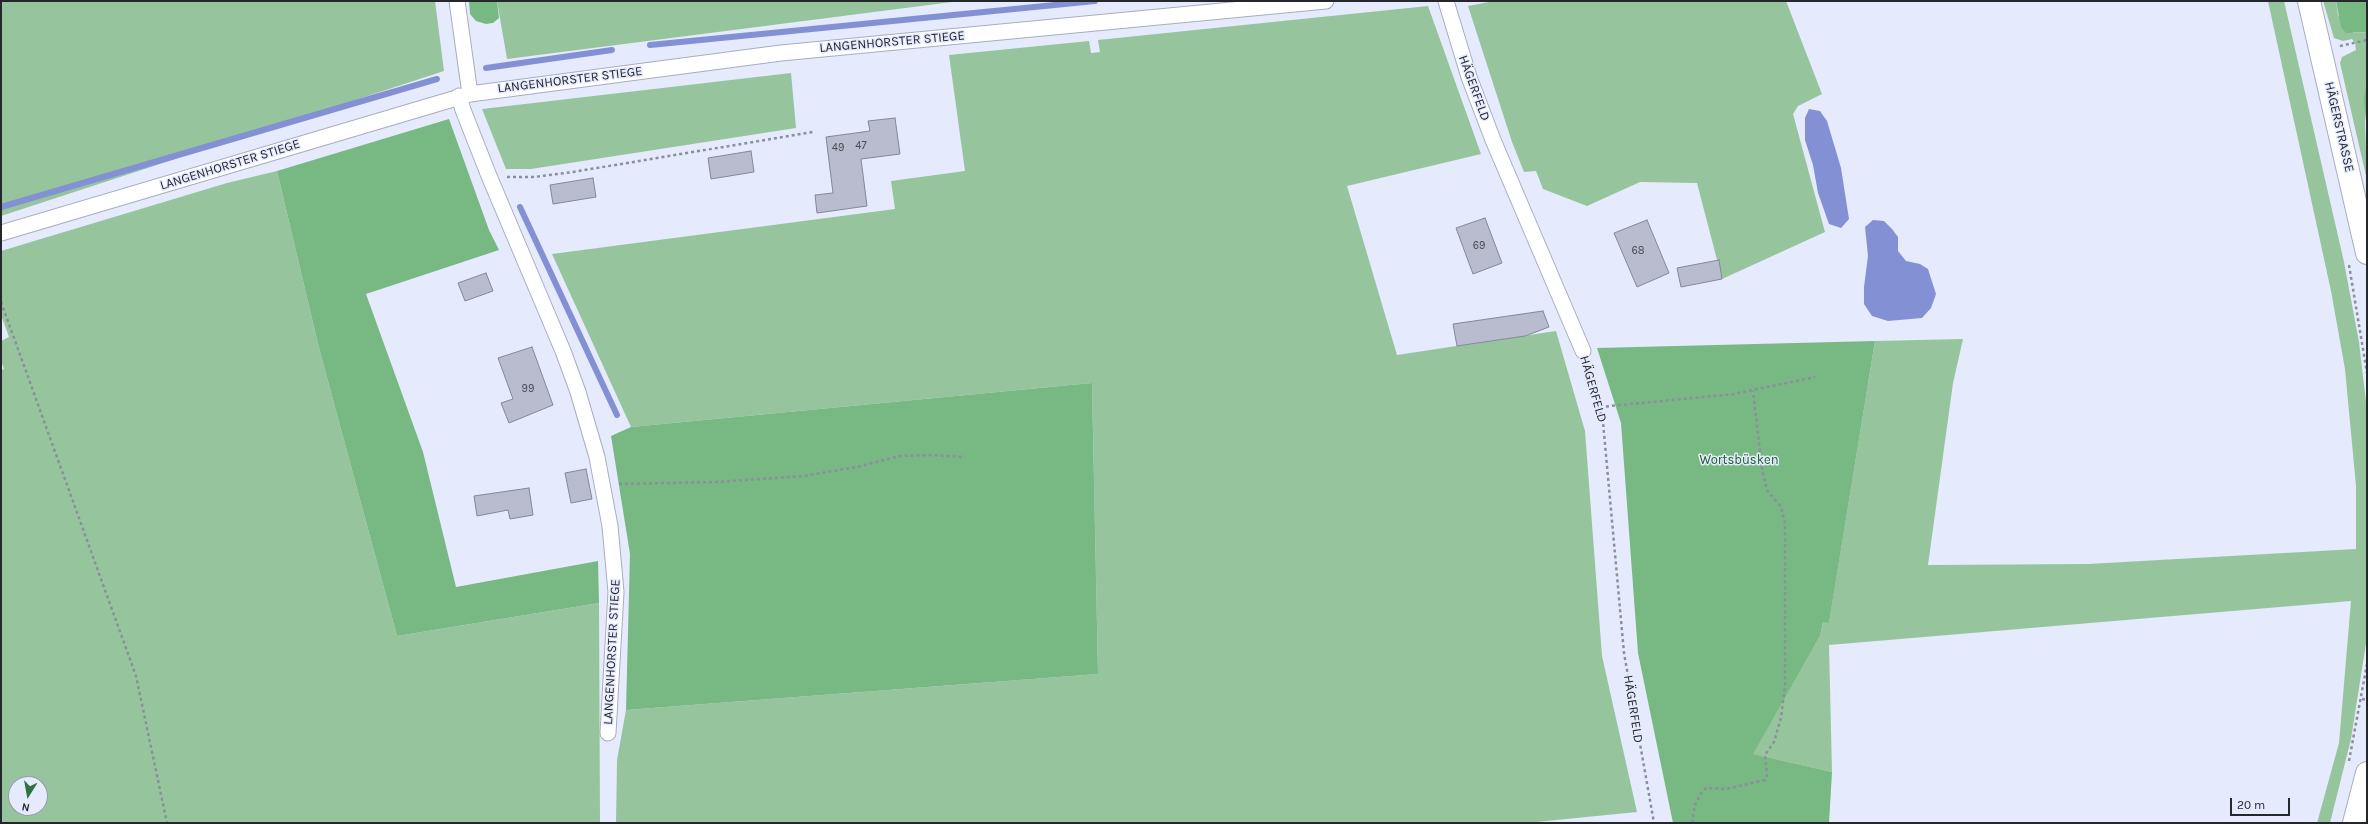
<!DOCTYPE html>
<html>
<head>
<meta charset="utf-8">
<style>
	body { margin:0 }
	#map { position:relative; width:2368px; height:824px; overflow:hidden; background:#e5eafd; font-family:Karla,sans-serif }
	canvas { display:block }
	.frame { position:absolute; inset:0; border:2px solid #25272d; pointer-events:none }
	.north { position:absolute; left:8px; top:776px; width:40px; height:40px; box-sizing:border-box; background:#e5eafd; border:1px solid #989caa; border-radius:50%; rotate:191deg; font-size:11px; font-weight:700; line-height:16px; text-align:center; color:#25272d }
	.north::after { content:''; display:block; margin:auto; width:14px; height:18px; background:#2d733e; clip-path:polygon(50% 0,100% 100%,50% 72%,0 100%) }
	.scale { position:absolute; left:2230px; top:798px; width:60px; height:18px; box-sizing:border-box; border:2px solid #25272d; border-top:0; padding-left:5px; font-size:12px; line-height:14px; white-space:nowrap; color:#25272d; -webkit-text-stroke:3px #e5eafd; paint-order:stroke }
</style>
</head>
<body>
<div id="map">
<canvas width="2368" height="824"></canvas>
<div class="frame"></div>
<div class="north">N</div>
<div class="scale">20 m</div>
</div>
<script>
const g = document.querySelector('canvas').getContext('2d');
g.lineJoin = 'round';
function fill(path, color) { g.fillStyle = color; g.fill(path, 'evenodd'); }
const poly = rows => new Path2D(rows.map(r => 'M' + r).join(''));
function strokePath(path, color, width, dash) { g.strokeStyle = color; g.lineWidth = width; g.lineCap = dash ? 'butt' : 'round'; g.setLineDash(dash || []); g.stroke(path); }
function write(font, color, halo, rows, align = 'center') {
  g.font = font + ' Karla,sans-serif'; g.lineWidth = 3; g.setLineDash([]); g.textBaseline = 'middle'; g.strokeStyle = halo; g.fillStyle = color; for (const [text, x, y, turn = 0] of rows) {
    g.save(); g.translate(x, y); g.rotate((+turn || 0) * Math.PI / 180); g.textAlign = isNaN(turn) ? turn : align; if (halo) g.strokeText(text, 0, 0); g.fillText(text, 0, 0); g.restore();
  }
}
fill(poly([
	[1,1,435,1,444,71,1,216],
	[497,1,960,1,507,59],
	[1494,1,1786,1,1822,94,1798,106,1793,114,1825,232,1722,279,1697,183,1640,182,1587,206,1543,189,1536,171,1524,172,1512,142,1468,6],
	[2268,1,2284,1,2344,262,2359,342,2367,411,2367,637,2351,739,2330,823,2317,823,2339,743,2351,601,1829,645,1832,772,1752,754,1820,636,1823,622,1829,622,1875,341,1963,339,1953,383,1928,565,2088,564,2356,549,2356,486,2345,369,2331,291],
	[2323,1,2336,1,2338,15,2353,33,2367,32,2365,122,2367,180,2340,63,2342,57,2356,50,2355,43,2352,39,2343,41,2334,38],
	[1428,6,1481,154,1347,186,1397,355,1556,331,1585,431,1602,656,1637,812,1526,823,616,823,617,760,626,710,1098,674,1092,383,631,427,552,254,895,209,891,181,965,171,949,55,1089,41,1091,53,1100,52,1098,40],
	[791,73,796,128,531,169,506,169,482,109],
	[277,171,319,348,397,636,599,603,600,823,1,823,1,370,4,369,1,361,1,341,9,337,1,315,1,251,227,183],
	[16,784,40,784,40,808,16,808]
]), '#96c59d');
fill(poly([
	[469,1,497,1,499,18,493,23,486,24,476,21,470,14],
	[2336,1,2367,1,2367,32,2346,33,2341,27],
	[2367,75,2367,132,2364,100],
	[449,119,489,230,499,250,366,294,423,452,456,587,598,561,599,603,397,636,319,348,277,171],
	[1875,341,1829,623,1823,622,1820,636,1753,754,1832,772,1829,823,1673,823,1638,653,1621,423,1597,348],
	[1092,383,1098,674,626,710,630,554,611,436,631,427]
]), '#78b883');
fill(poly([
	[1809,109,1820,111,1827,121,1841,168,1849,219,1841,228,1829,224,1818,193,1813,165,1805,140,1805,118],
	[1873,220,1884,221,1892,229,1898,237,1898,251,1906,261,1920,264,1928,269,1936,294,1931,308,1922,318,1888,321,1872,316,1864,304,1864,287,1868,256,1865,227]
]), '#8391d4');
strokePath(poly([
	[650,45,1095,1],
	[486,68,612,50],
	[1,207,437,79],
	[520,207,617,415]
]), '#8391d4', 6);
const building = poly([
	[895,118,900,154,861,159,867,206,817,213,815,195,833,193,826,137,870,131,868,121,895,118],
	[751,151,754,172,711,179,708,158,751,151],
	[593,178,596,197,553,204,550,185,593,178],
	[1485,218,1502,263,1473,274,1456,228,1485,218],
	[1647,220,1669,273,1637,287,1614,233,1647,220],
	[1719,260,1722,279,1681,287,1677,268,1719,260],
	[486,273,493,291,465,301,458,283,486,273],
	[1543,311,1549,327,1525,336,1457,346,1453,324,1543,311],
	[532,347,553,405,509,423,501,403,513,399,498,358,532,347],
	[586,469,592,499,571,503,565,473,586,469],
	[529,488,533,515,510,519,508,510,477,516,474,496,529,488]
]);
fill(building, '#b8bcce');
strokePath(building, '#838798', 1);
const minor = poly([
	[457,1,470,94],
	[1446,1,1469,77,1493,140,1583,351],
	[459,96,463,110,489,176,563,351,578,392,597,457,610,526,616,592,608,733],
	[1,233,470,94,781,53,1326,1]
]);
const secondary = poly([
	[2309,1,2367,253],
	[2354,823,2367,773]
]);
strokePath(minor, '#a9adbf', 17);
strokePath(secondary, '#a9adbf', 24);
strokePath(poly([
	[2340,46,2367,40],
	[507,177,534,177,573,172,813,132],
	[2349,265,2367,373],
	[1,302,136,676,167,823],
	[1588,366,1603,422,1624,653,1654,823],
	[1600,407,1734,394,1815,377],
	[619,484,716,482,804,476,857,467,900,456,930,455,965,457],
	[2362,699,2367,700],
	[2349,761,2367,664],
	[1692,823,1695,805,1701,793,1706,788,1726,789,1765,780,1767,775,1765,755,1774,742,1781,718,1785,686,1785,523,1781,507,1767,490,1762,469,1753,391]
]), '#8b8e9b', 2.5, [3, 3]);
strokePath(minor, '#fff', 15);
strokePath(secondary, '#fff', 22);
write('11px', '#4a4c55', null, [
	["47",861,146],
	["49",838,148],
	["69",1479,246],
	["68",1638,251],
	["99",528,389]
]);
write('13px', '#25272d', '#e5eafd', [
	["LANGENHORSTER STIEGE",892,42,-5],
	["LANGENHORSTER STIEGE",570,80,-7],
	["HÄGERFELD",1474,88,70],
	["HÄGERSTRASSE",2339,127,77],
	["LANGENHORSTER STIEGE",230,165,-17],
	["HÄGERFELD",1593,389,74],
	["LANGENHORSTER STIEGE",612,652,-87],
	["HÄGERFELD",1633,709,81]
]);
write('13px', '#1b602e', '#e5eafd', [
	["Wortsbüsken",1739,460]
]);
</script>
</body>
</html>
